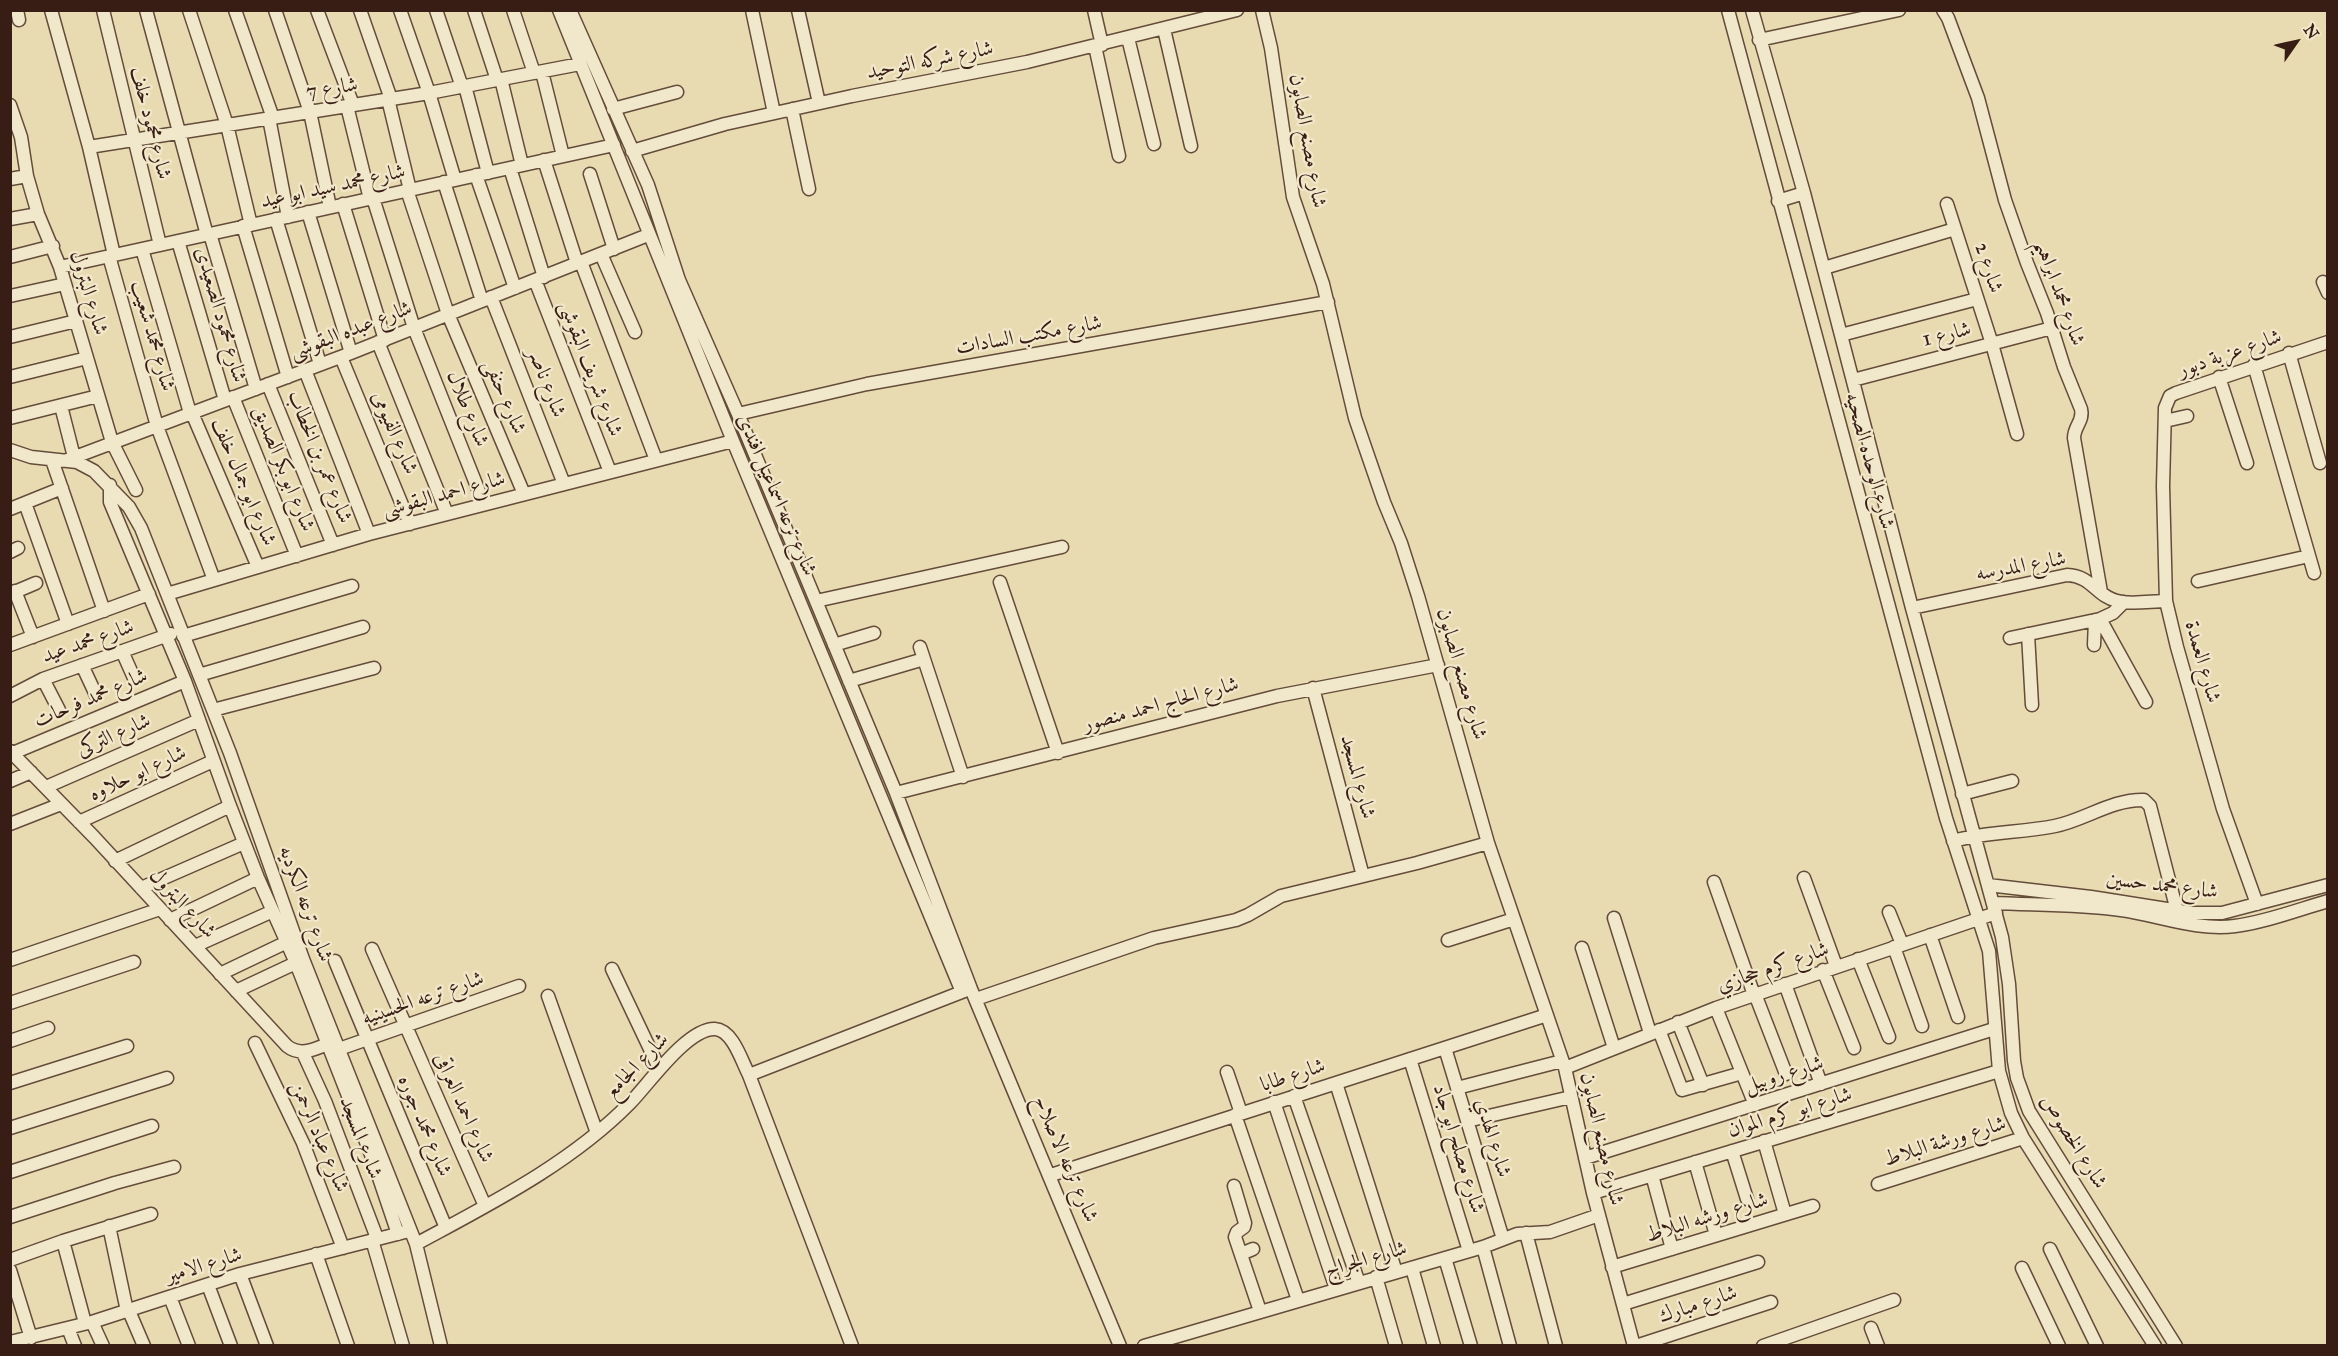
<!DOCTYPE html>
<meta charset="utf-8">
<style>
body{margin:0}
#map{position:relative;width:2338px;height:1356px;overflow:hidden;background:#e9dbb1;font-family:"IM FELL Great Primer",serif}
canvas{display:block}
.frame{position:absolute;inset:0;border:12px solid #381d14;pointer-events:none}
.north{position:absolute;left:2266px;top:12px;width:60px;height:60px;-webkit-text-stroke:4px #f1e8cc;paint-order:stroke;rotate:56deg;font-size:16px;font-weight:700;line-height:24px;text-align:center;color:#381d14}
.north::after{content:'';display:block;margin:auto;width:21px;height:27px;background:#381d14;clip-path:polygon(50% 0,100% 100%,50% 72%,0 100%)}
</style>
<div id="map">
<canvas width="2338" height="1356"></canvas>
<div class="frame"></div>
<div class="north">N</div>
</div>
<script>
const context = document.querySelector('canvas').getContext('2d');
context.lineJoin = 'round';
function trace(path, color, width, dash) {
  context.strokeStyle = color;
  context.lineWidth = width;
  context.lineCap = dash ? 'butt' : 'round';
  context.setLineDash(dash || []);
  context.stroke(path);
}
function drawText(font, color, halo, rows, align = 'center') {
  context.font = font + ' "IM FELL Great Primer",Amiri,serif';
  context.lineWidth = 4.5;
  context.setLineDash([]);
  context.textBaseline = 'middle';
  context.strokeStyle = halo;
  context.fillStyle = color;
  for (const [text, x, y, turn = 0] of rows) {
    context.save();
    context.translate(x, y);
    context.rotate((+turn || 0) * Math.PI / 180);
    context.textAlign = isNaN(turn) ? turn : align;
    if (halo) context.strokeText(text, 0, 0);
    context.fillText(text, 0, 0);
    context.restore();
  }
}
const minor = new Path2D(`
 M 17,10 L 19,20
 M 51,10 L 89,147 L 114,255
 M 103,10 L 160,245
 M 146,10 L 207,235
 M 189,10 L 227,125 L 251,225
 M 235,10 L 273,118
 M 275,10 L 310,112 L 330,207
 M 317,10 L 353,105
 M 360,10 L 391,99
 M 400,10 L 429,93 L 455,180
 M 436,10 L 462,87
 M 474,10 L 497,80
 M 513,10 L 534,73
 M 559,10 L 733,441 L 962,992
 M 570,10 L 648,185 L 679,280 L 738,414 L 896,793 L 971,989 L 1120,1346
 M 752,10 L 774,113
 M 798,10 L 819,103
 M 1094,10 L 1102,45
 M 1262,10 L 1271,48 L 1293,197 L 1323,284 L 1355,418 L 1384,502 L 1401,543 L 1418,596 L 1488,843 L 1565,1068 L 1593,1193 L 1634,1346
 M 1728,10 L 1946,818 L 1989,951 L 1999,1071 L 2011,1113 L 2023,1138 L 2155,1346
 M 1752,10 L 1804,193 L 1912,608 L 2002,937 L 2009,984 L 2014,1061 L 2017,1078 L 2029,1111 L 2176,1346
 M 1943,10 L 1948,18 L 1978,98 L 2005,200 L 2027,263 L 2047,313 L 2064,367 L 2081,409 C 2084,421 2074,426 2074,438 L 2101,592
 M 1164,29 L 1191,146
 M 1128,38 L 1154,144
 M 1759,40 L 1899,10
 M 1095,46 L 1119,156
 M 542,72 L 563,156
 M 501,79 L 522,165
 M 465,86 L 488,173
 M 388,99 L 410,190
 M 10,105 L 21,137 L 27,176 L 38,214 L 60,267 L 112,442 L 136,490
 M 347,106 L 370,199
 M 613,109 L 677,92
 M 792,109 L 809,189
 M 269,118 L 288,217
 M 89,147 L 429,93 L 580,64
 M 632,151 L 725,124 L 852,96 L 1027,62 L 1237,10
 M 544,160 L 577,263
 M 510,168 L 544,277
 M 590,174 L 614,249
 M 476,175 L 515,288
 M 10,179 L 27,176
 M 444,182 L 482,301
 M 407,190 L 448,314 L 524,494
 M 373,198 L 414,328 L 484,504
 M 1778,201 L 1804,193
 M 343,204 L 385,340
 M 1947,204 L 1992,344 L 2017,434
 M 308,212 L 351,353
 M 10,219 L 38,214
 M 276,219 L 320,364
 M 243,226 L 288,377
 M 210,234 L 256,389
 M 178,241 L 225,400
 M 142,249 L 190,413
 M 601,254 L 635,332
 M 109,256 L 157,426 L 214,580
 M 10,257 L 53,246
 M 581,262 L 656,460
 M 60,267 L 614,145
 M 1824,268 L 1955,229
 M 535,280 L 610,472
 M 2323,282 L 2328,293
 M 10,296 L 65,284
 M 491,297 L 564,484
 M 1841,335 L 1977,299
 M 10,337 L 76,321
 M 378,342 L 447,514
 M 2289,353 L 2320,463
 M 341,357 L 410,524
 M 2254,365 L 2314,573
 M 305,370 L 369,534
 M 10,377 L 87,358
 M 2219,377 L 2247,463
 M 1853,380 L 2052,328
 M 268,384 L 333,545
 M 233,397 L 297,556
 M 61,406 L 74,457
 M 192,413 L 258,567
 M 738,414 L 867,384 L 1328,302
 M 10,418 L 98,396
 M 2165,421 L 2187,416
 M 10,450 L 31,457 L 77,462 L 94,471 L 129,507 L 141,528 L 230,753 L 303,959 L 416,1244 L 441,1346
 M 52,460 L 104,611
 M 67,460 L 351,353 L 648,235
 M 110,485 L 110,502 L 185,681 L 230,806 L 258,878 L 296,963 L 372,1157 L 398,1234
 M 25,503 L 68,624
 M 10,509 L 62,488
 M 10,552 L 18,548
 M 2198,581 L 2309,556
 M 1000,582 L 1058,753
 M 15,591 L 33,637
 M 10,594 L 36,583
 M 167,594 L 369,534 L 733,441
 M 816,601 L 1062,547
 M 1912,608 L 2067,575 C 2092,576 2096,596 2117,601 C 2130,605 2152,601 2166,601
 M 2100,619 L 2146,702
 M 2028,634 L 2032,705
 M 183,636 L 352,586
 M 2010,638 L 2100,619 L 2113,613 L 2124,602
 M 10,645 L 149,594
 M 834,645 L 874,633
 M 2094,645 L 2095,620
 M 920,647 L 963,777
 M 122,651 L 134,678
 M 82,665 L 96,695
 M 199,675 L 363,627
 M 43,679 L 59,710
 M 849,681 L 924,659
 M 1313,688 L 1363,876
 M 10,696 L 43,679 L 171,634
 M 213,710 L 374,668
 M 10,751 L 94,837 L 287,1046 C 302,1058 318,1047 333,1042
 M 13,753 L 185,681
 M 10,781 L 31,772
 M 46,787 L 199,720
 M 896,793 L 1277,696 L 1438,665
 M 1962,794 L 2012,781
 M 79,822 L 213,761
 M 10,824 L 61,804
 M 1953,841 C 1987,831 2021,833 2055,826 C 2085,820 2112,799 2144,800 L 2150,806 L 2177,911
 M 115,861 L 230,806
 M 1804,878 L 1836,966
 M 1714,882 L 1754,995
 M 1988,885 L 2091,897 L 2192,913 L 2222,913 L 2328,885
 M 141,888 L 244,843
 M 1993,903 C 2036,905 2079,904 2121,910 C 2158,915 2197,931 2235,926 C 2266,922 2297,910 2328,901
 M 2257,904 L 2223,809 L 2177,647 L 2166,601 L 2163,486 L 2165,408 L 2170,396 L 2176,393 L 2328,342
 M 1889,912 L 1902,944
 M 1614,918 L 1650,1033
 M 170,920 L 258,878
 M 1930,935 L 1958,1017
 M 1448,940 L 1514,919
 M 195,946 L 273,911
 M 1894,947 L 1922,1026
 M 1582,948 L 1614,1048
 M 372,949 L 485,1206
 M 1858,959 L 1889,1037
 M 10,960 L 160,909
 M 335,961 L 446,1228
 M 612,969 L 659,1068
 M 1823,970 L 1854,1048
 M 220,974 L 287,942
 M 1785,984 L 1821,1084
 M 236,991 L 302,960
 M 1755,994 L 1786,1074
 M 548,996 L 597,1133
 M 976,999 L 1154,938 L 1236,920 L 1248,915 L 1281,896 L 1417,863 L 1488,843
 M 10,1003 L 134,962
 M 1716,1008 L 1755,1105
 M 1678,1022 L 1703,1085
 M 1659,1030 L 1682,1090 L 1742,1073
 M 10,1041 L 48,1028
 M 255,1043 L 303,1143 L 343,1248
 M 1445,1048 L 1503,1239
 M 339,1049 L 519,986
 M 303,1053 L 325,1101 L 377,1238
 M 1410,1059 L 1469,1251
 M 1565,1068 L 1716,1008 L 1996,913
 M 1227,1072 L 1241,1113
 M 749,1075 L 967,990
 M 10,1083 L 127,1046
 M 1336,1083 L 1396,1272
 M 1457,1088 L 1562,1061
 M 1294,1096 L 1359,1283
 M 1274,1102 L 1336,1289
 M 1235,1115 L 1298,1300
 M 1467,1121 L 1571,1097
 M 10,1128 L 167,1078
 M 1764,1141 L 1785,1214
 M 1732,1151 L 1747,1199
 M 1585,1158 L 1994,1029
 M 1695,1162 L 1716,1235
 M 10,1172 L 152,1126
 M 1051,1175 L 1547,1015
 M 1652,1175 L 1672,1249
 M 1878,1184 L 2023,1138
 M 1234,1186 L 1245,1223 L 1244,1227 L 1237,1232 L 1235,1237 L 1260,1311
 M 1593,1193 L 1999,1071
 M 10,1217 L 115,1183 L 174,1167
 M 109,1226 L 127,1311
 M 1526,1233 L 1556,1346
 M 372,1240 L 403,1346
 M 63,1241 L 85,1323
 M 416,1244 C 490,1204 570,1164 630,1103 C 648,1085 687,1028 715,1029 C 733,1030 742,1062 749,1075 L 852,1346
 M 1483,1247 L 1510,1346
 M 2050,1249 L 2097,1346
 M 316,1254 L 348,1346
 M 1241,1254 L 1253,1249
 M 1445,1258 L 1471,1346
 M 10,1260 L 63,1241 L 151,1214
 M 1612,1267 L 1813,1206
 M 1412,1268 L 1434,1346
 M 2022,1268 L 2059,1346
 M 10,1270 L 31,1338
 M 240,1274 L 267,1346
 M 1376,1277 L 1396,1346
 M 208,1285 L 231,1346
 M 170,1297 L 189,1346
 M 1623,1304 L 1758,1262
 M 129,1311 L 144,1346
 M 92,1322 L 103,1346
 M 68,1328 L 75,1346
 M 1871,1328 L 1878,1346
 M 10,1342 L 92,1322 L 240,1274 L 405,1232
 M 1144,1346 L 1483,1247 L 1517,1234 L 1550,1232 L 1599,1215
 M 1636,1346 L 1771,1302
 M 1763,1346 L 1894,1300`);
const streetNames = [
 ["شارع شركه التوحيد",930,61,-11],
 ["شارع 7",332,89,-9],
 ["شارع محمود خلف",150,123,76],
 ["شارع مصنع الصابون",1307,141,80],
 ["شارع محمد سيد ابو عيد",333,187,-12],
 ["شارع 2",1988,268,72],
 ["شارع البترول",88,293,73],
 ["شارع محمد ابراهيم",2059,293,70],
 ["شارع محمود الصعيدى",220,315,74],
 ["شارع عبده البقوشى",351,331,-21],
 ["شارع 1",1947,335,-14],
 ["شارع محمد شعيب",152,336,74],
 ["شارع مكتب السادات",1029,336,-10],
 ["شارع عزبة دبور",2230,354,-19],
 ["شارع شريف البقوشى",590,369,69],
 ["شارع ناصر",546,383,69],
 ["شارع حنفى",504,397,67],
 ["شارع طلال",467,409,68],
 ["شارع الفيومى",394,433,67],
 ["شارع عمر بن الخطاب",319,457,68],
 ["شارع الوحده الصحيه",1869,461,75],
 ["شارع ابو بكر الصديق",283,469,68],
 ["شارع ابو جمال خلف",243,482,67],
 ["شارع احمد البقوشى",444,495,-15],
 ["شارع ترعه اسماعيل افندى",776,495,67],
 ["شارع المدرسه",2021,567,-10],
 ["شارع محمد عيد",88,642,-19],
 ["شارع العمدة",2202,662,74],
 ["شارع مصنع الصابون",1461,674,74],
 ["شارع محمد فرحات",91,699,-23],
 ["شارع الحاج احمد منصور",1161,705,-15],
 ["شارع التركى",114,736,-24],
 ["شارع ابو حلاوه",138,774,-25],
 ["شارع المسجد",1357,777,75],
 ["شارع محمد حسين",2162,886,7],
 ["شارع البترول",182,904,47],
 ["شارع ترعه الكرديه",305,904,70],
 ["شارع كرم حجازي",1773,968,-19],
 ["شارع ترعه الحسينيه",423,999,-19],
 ["شارع الجامع",637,1066,-46],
 ["شارع روبيل",1784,1075,-17],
 ["شارع طابا",1293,1076,-18],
 ["شارع احمد العراقى",463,1108,66],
 ["شارع ابو كرم الموان",1790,1113,-17],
 ["شارع محمد جوره",424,1126,67],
 ["شارع عباد الرحمن",319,1137,67],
 ["شارع المسجد",360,1138,69],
 ["شارع الهدي",1492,1138,73],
 ["شارع مصنع الصابون",1601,1139,77],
 ["شارع ورشة البلاط",1945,1142,-17],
 ["شارع الخصوص",2073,1142,58],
 ["شارع مصلح ابو جاد",1458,1149,73],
 ["شارع ترعه الاصلاح",1065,1159,67],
 ["شارع ورشه البلاط",1707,1218,-17],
 ["شارع الجراج",1366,1260,-16],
 ["شارع الامير",204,1266,-17],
 ["شارع مبارك",1698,1305,-18]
];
trace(minor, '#644c3b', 15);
trace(minor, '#f1e8cc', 12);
drawText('21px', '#381d14', '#f1e8cc', streetNames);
</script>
